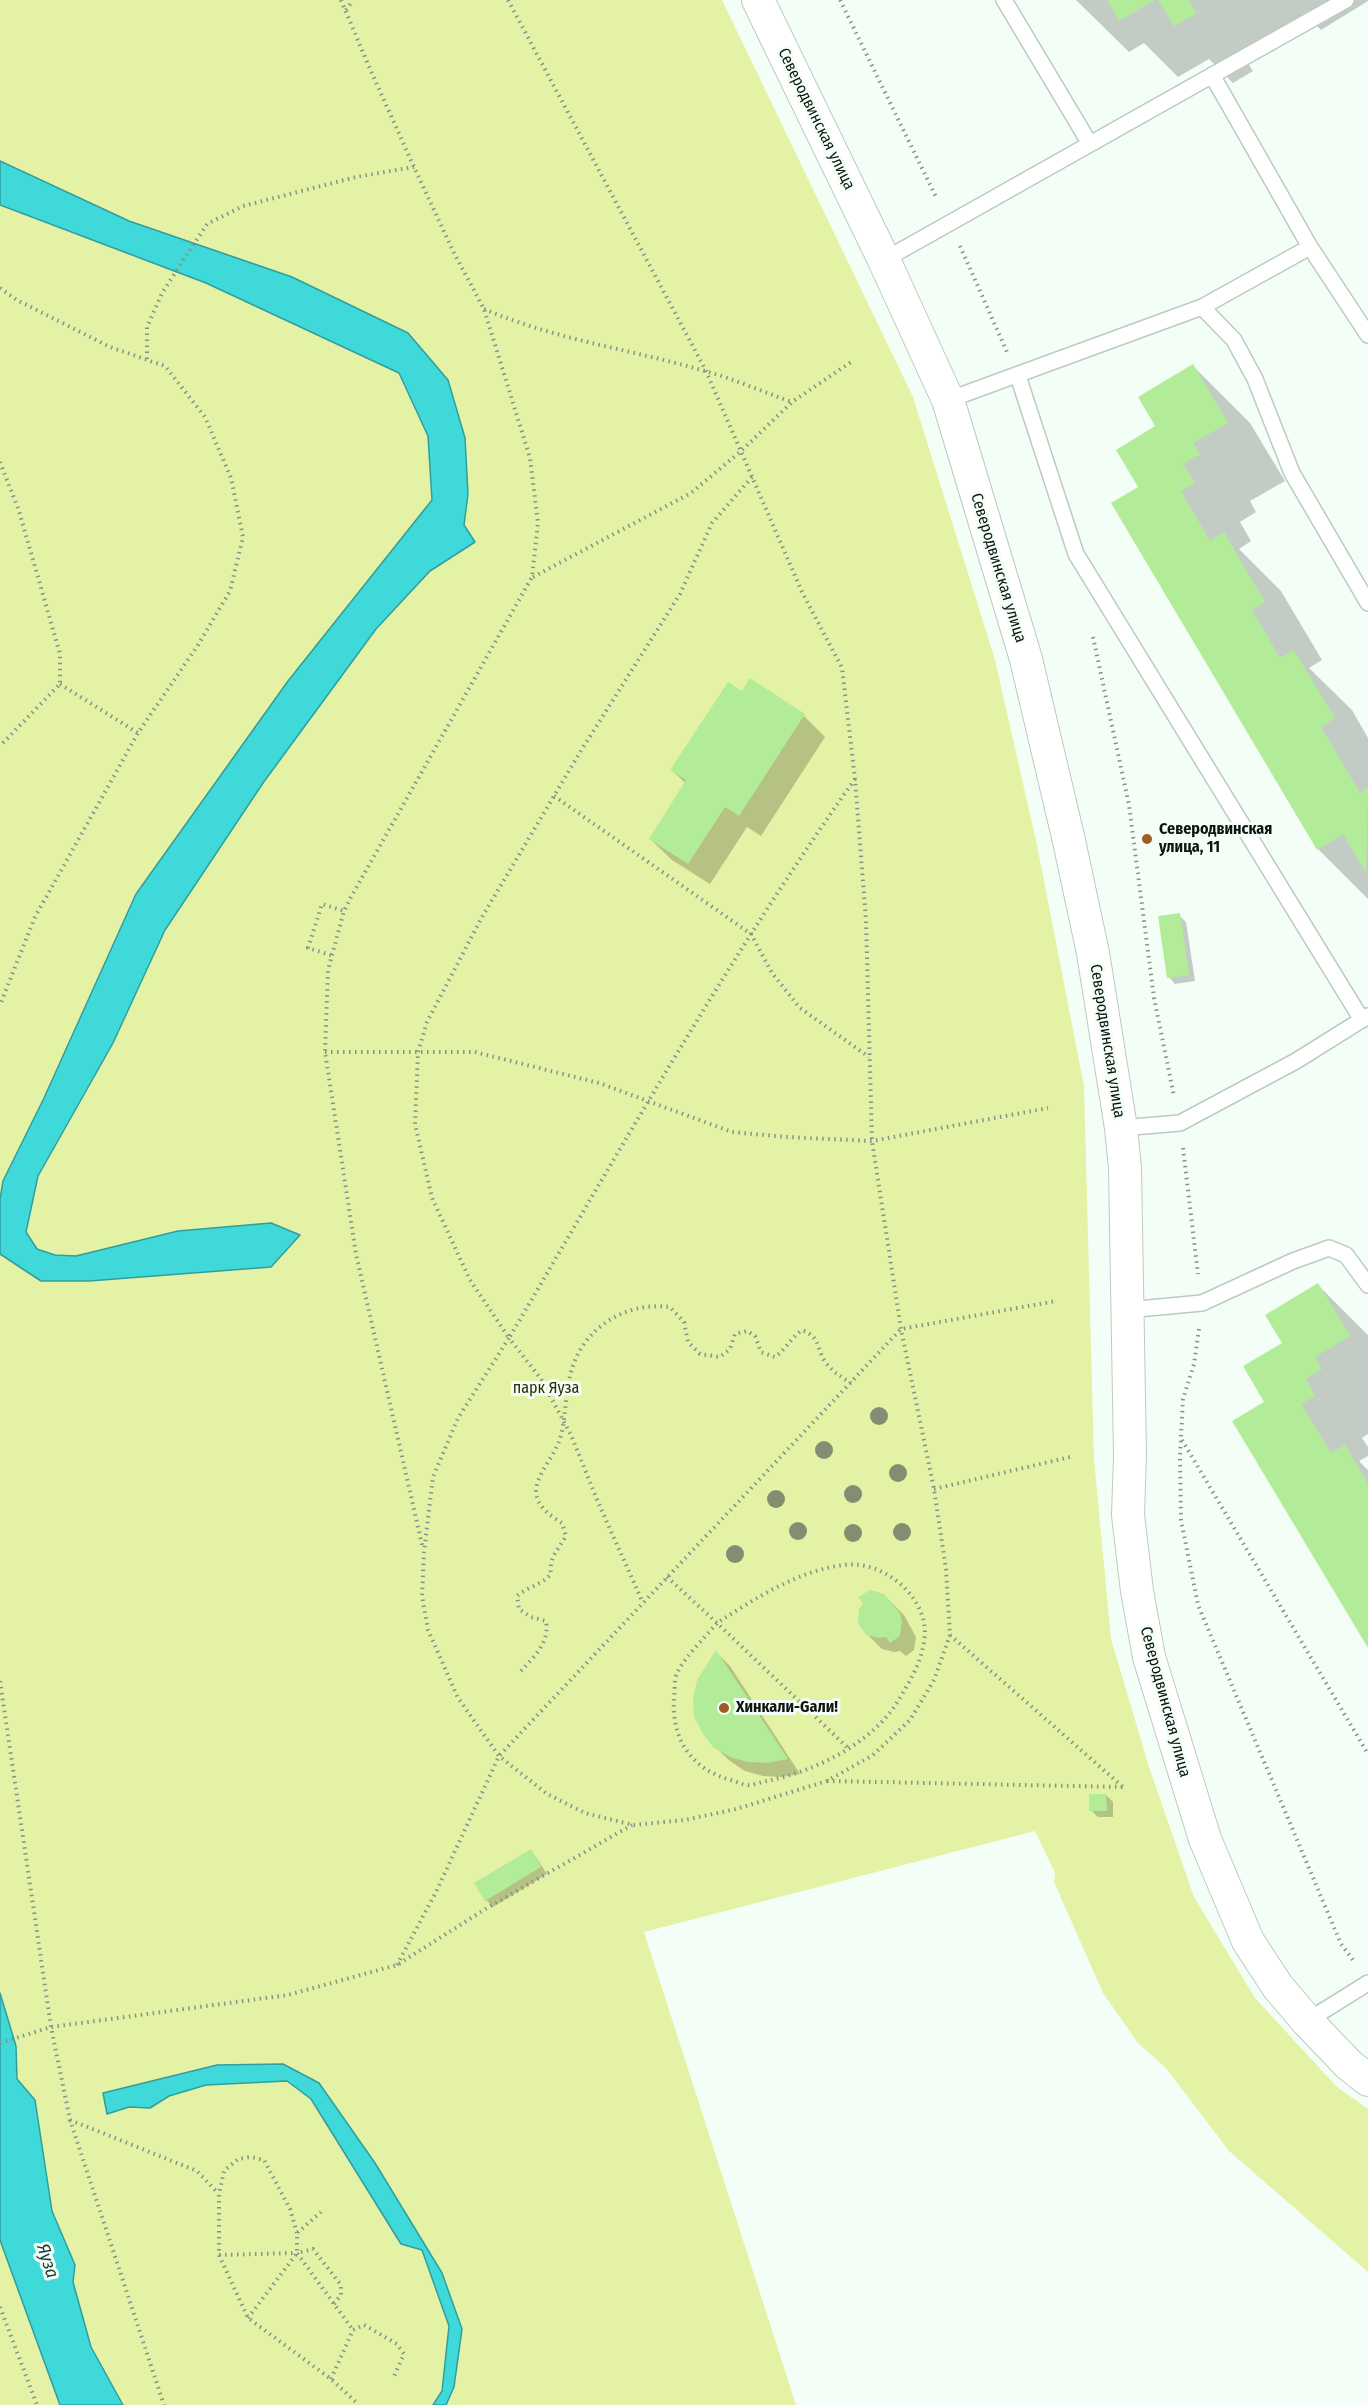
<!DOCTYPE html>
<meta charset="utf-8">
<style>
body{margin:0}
canvas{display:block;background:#f3fff6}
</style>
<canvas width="1368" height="2405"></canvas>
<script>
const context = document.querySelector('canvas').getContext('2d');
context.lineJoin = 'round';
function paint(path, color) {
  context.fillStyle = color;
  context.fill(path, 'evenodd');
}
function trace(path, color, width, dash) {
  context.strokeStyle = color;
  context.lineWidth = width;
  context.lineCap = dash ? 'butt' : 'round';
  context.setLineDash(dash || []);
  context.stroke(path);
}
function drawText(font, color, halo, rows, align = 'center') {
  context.font = font + ' "Fira Sans Condensed",sans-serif';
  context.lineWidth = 6;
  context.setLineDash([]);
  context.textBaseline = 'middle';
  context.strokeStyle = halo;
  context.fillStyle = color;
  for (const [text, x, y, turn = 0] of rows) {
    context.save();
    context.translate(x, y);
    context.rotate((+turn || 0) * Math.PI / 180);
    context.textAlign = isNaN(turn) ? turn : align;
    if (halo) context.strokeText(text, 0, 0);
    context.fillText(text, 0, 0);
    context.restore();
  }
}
const green = new Path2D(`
 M 0,0 L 722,0 L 913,397 L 995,660 L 1037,845 L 1084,1086 L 1094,1459 L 1111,1639 L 1149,1767 L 1194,1897 L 1255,1998 L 1337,2087 L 1368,2109 L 1368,2272 L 1229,2151 L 1166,2068 L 1138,2043 L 1103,1993 L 1054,1882 L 1055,1873 L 1035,1831 L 644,1932 L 796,2405 L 0,2405 Z`);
const water = new Path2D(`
 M 0,161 L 129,221 L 292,277 L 408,333 L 448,380 L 465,438 L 468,494 L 464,525 L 475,542 L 430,571 L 376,629 L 263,783 L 165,930 L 113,1043 L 38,1176 L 26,1232 L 37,1249 L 55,1255 L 76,1256 L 178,1231 L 271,1223 L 300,1235 L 271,1267 L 89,1281 L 41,1281 L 0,1254 L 0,1199 L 3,1181 L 44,1098 L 136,894 L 288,681 L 432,500 L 428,436 L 399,373 L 206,283 L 0,205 Z
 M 0,1993 L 16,2046 L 17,2079 L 35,2100 L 52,2211 L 75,2265 L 73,2282 L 91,2347 L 123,2405 L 60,2405 L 0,2240 Z
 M 283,2064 L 319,2083 L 375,2163 L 442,2273 L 462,2329 L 454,2387 L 446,2405 L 433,2405 L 442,2391 L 449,2326 L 422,2250 L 401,2244 L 311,2099 L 287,2081 L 206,2085 L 169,2096 L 150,2108 L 129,2107 L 107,2114 L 103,2093 L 217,2065 Z`);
const shadow = new Path2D(`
 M 1076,0 L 1368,0 L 1368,1 L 1321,30 L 1309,18 L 1244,57 L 1253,71 L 1233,83 L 1209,59 L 1178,77 L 1144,43 L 1129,52 Z
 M 1193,366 L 1250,423 L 1285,481 L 1250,501 L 1256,512 L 1240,522 L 1251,541 L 1239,549 L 1281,591 L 1322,660 L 1309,668 L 1352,710 L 1368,738 L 1368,899 L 1318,849 L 1140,488 L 1157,427 Z
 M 742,693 L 804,716 L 825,737 L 761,836 L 747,827 L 710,884 L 672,860 L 650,839 L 686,784 L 672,770 Z
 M 1179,915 L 1186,922 L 1195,981 L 1175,984 L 1169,977 Z
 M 1318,1285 L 1368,1335 L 1368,1434 L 1362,1438 L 1368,1447 L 1368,1456 L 1359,1461 L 1368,1470 L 1368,1645 L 1266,1402 L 1284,1344 Z
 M 871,1591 L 877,1592 L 889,1600 L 904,1615 L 916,1637 L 914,1650 L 906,1656 L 900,1651 L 894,1652 L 882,1649 L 867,1634 Z
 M 716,1652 L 730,1666 L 800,1774 L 782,1777 L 763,1776 L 745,1771 L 730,1761 L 714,1746 Z
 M 1106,1795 L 1113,1802 L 1113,1817 L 1098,1817 L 1091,1810 Z
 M 531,1850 L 547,1874 L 493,1907 L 486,1900 Z`);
const building = new Path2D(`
 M 1107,0 L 1154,0 L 1119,21 Z
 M 1158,0 L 1188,0 L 1197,13 L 1174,26 Z
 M 1193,364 L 1228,423 L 1193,443 L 1200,454 L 1183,464 L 1195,483 L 1181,491 L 1210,541 L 1224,532 L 1265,602 L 1252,610 L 1280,658 L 1294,650 L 1335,718 L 1321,727 L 1360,793 L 1368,787 L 1366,873 L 1343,834 L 1317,850 L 1111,503 L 1138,487 L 1116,450 L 1155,426 L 1138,397 Z
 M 750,678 L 805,714 L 739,816 L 725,807 L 688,864 L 649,839 L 686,780 L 670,770 L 728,682 L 742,691 Z
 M 1180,913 L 1189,975 L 1167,978 L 1158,916 Z
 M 1318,1283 L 1350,1336 L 1315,1357 L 1322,1369 L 1306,1379 L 1315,1396 L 1301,1404 L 1331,1453 L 1345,1445 L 1368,1484 L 1368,1648 L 1232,1421 L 1264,1402 L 1243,1366 L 1282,1343 L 1265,1315 Z
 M 870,1590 L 884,1594 L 900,1613 L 902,1621 L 900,1636 L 890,1643 L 886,1637 L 879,1638 L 866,1635 L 858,1623 L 859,1609 L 863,1603 L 858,1597 Z
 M 716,1650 L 788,1759 L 767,1763 L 747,1762 L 730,1757 L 713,1747 L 703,1734 L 694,1717 L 693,1699 L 697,1680 Z
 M 1089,1794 L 1106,1794 L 1107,1811 L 1089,1811 Z
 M 531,1849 L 541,1867 L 485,1901 L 474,1883 Z`);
const path = new Path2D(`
 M 341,0 L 370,69 L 414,167 L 454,253 L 484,309 L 530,458 L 538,523 L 532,577 L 351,897 L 344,911 L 328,970 L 325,1052 L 356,1254 L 423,1549
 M 508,0 L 706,371 L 802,592 L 842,668 L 855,779 L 866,920 L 872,1141 L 901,1329 L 934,1489 L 946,1569 L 950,1635 L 934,1680 L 910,1720 L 873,1755 L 827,1781 L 736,1809 L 685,1820 L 633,1825 L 585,1813 L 547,1794 L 499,1756 L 458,1698 L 428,1630 L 422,1596 L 424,1552 L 433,1477 L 458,1418 L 509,1338 L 541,1379 L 571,1435 L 598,1502 L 643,1603
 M 840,0 L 937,199
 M 346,10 L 353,0
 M 960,246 L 1007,352
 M 0,288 L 17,300 L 110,347 L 165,366 L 205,417 L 231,478 L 243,537 L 230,591 L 198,645 L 138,733 L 35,917 L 0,1005
 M 484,309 C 556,340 630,349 705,371 C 734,379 763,392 792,402
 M 147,359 L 147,327 L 162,293 L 207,224 L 243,206 L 356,177 L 414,167
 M 0,462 L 19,511 L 60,654 L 60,684 L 0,746
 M 752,477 L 712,523 L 680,594 L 582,749 L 482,917 L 427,1022 L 418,1052 L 415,1124 L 432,1198 L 470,1280 L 509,1338 C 620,1150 728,958 855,779
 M 533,577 L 691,493 L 740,452 L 792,402 L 854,360
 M 1093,637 L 1129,805 L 1154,998 L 1174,1096
 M 60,684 L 138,733
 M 554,796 L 751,934 L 772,973 L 800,1008 L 869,1057
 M 331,955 L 308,948 L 322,904 L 344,911
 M 325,1052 L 475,1052 L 599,1083 L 732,1132 L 786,1137 L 872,1141 L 1048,1108
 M 1183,1148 L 1198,1274
 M 1199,1329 L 1194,1364 L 1183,1399 L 1180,1455 L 1181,1520 L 1198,1605 L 1341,1944 L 1353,1960
 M 1182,1440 L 1368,1754
 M 934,1489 L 1070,1457
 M 667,1577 L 717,1623 C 754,1599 799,1570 844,1565 C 884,1559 932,1600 924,1642 C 921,1662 911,1679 901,1696 C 876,1742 816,1771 767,1781 C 761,1782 754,1785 749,1785 C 743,1785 737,1782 731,1780 C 690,1769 671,1738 674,1696 C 675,1689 674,1679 677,1673 C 686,1655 704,1639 717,1623 L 848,1748
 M 950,1635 L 1123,1787
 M 521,1671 C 534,1657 550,1642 546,1621 L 531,1617 L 519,1609 L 517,1596 C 527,1587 542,1585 551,1574 C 549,1557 558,1550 566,1536 L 562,1523 C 551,1516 538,1508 536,1493 C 535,1476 554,1457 560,1439 C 566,1418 565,1397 570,1376 C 580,1330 624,1301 670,1307 L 684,1322 L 688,1342 L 700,1354 L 720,1357 L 730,1349 L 735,1334 L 747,1331 L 755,1336 L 761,1352 L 775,1357 C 786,1349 791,1338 802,1330 C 820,1337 816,1346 824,1360 C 831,1371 840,1376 851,1383
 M 0,1681 L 51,2027 L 70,2120 L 164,2405
 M 827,1781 L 1123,1787
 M 397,1965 L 436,1892 L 499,1756 L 901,1329 L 1056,1301
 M 0,2043 L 51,2027 L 288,1995 L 397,1965 L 487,1908 L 632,1825
 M 70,2120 L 197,2171 L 218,2193
 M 297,2233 L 290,2209 L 264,2160 L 251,2157 L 238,2159 L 224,2171 L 219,2194 L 219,2255 L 248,2318 L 331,2379 L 356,2402 L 355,2405
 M 219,2255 L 296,2253
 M 334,2304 L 341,2295 L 341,2285 L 313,2249 L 297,2253 L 353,2330
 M 0,2307 L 37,2405
 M 248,2318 L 297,2253 L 297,2233 L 321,2212
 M 331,2379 L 353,2330 L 364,2325 L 397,2344 L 404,2354 L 394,2376`);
const lane = new Path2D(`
 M 1004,0 L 1090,144
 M 1212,75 L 1310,247 L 1368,335
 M 884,260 L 1346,0
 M 1202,307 L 1310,247
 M 1018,376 L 1076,554 L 1362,1020
 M 948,400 L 1202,307 L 1234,340 L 1255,379 L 1292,473 L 1368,603
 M 1121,1128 L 1180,1123 L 1296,1061 L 1368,1016
 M 1127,1310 L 1202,1303 L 1293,1261 L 1329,1248 L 1346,1255 L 1368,1285
 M 1307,2021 L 1368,1983`);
const street = new Path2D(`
 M 758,0 L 884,260 L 948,400 L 1026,659 L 1069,841 L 1093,953 L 1121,1128 L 1125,1168 L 1130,1456 L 1128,1515 L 1137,1591 L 1149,1657 L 1205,1839 L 1248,1941 L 1278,1987 L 1307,2021 L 1349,2065 L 1368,2080`);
const trees = [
 [879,1416],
 [824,1450],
 [898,1473],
 [853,1494],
 [776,1499],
 [798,1531],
 [902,1532],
 [853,1533],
 [735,1554]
];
const markers = [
 [1147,839,6,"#9e5d28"],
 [724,1708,6,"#9e5d28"]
];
const streetNames = [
 ["Северодвинская улица",816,119,64],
 ["Северодвинская улица",998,568,73],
 ["Северодвинская улица",1107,1041,81],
 ["Северодвинская улица",1165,1702,75]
];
const poiNames = [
 ["Северодвинская",1159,830],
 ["улица, 11",1159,848],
 ["Хинкали-Gали!",736,1708]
];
const parkNames = [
 ["парк Яуза",546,1389]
];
const waterNames = [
 ["Яуза",47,2261,72]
];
paint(green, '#e4f2a5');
paint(water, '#3fd9da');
trace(water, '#309e9d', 1.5);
paint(shadow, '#0003');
paint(building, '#b3ec99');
trace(lane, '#bccbc1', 18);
trace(street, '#bccbc1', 34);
trace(path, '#89918b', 4, [1.5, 4.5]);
trace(lane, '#fff', 15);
trace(street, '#fff', 32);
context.fillStyle = '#848d71';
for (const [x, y] of trees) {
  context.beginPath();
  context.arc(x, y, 9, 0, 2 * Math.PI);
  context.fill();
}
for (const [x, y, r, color] of markers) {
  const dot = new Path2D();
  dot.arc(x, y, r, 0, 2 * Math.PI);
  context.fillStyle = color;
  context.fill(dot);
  trace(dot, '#f3fff6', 2);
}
drawText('16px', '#0e1310', '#f3fff6', streetNames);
drawText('bold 16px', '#0e1310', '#f3fff6', poiNames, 'left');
drawText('16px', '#2a2f05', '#f3fff6', parkNames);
drawText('italic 18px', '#203939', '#f3fff6', waterNames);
</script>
